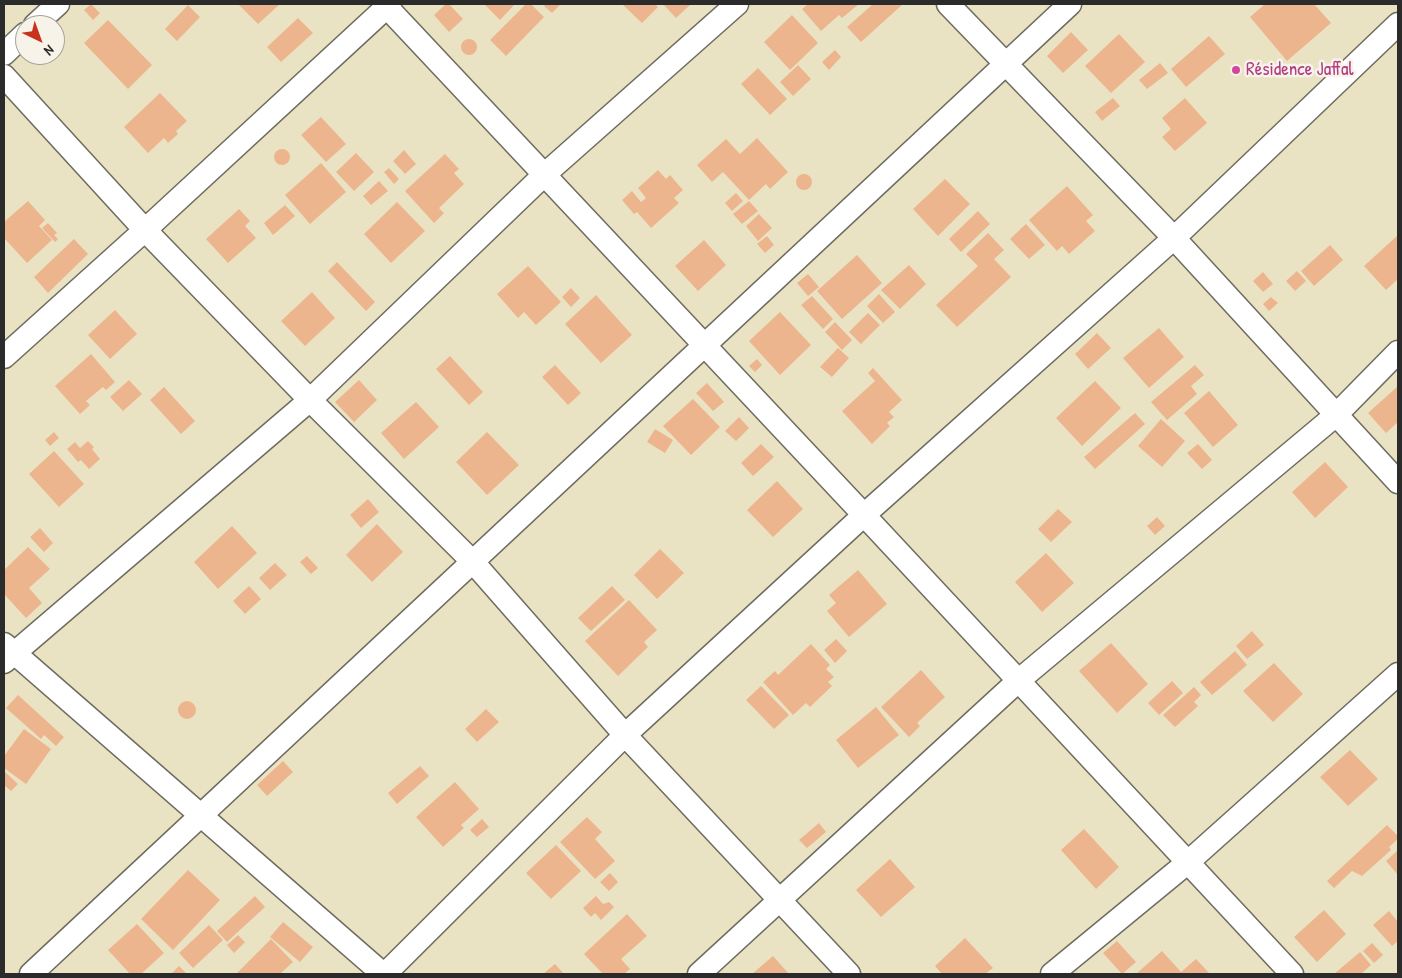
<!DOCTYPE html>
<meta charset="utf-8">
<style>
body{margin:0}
#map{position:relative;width:1402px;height:978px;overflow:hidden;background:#eae3c3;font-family:"Patrick Hand",sans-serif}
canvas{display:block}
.frame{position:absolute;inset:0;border:5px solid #2b2b2b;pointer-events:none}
.north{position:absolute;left:15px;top:15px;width:50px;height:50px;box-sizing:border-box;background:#f7f3e8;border:1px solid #a5a39c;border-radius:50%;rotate:138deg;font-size:14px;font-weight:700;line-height:20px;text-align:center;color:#2b2b2b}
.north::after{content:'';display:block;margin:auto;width:18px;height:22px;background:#c8321e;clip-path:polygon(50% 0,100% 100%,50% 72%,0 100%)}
</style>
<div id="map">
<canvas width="1402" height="978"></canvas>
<div class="frame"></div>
<div class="north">N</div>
</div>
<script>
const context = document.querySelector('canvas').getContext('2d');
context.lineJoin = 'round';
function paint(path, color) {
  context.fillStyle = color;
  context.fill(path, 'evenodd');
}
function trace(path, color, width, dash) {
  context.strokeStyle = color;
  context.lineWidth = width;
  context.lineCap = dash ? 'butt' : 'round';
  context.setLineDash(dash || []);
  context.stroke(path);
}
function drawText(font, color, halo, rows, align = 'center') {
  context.font = font + ' "Patrick Hand",sans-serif';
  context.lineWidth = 5;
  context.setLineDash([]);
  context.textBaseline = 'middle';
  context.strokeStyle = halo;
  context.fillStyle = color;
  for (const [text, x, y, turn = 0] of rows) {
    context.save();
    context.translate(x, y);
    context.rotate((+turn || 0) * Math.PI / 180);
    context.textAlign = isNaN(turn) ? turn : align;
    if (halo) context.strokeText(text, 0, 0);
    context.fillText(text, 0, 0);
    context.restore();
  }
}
const building = new Path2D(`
 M 91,4 L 100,13 L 93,20 L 84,10 Z
 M 238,4 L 280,4 L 258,24 Z
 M 446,4 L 449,4 L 463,19 L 449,32 L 434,15 Z
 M 484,4 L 515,4 L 500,20 Z
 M 526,4 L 531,4 L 544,17 L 506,56 L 490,40 Z
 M 546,4 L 559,4 L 560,5 L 552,13 L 544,6 Z
 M 622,4 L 655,4 L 658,7 L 642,23 Z
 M 663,4 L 689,4 L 690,5 L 676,18 Z
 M 808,4 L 859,4 L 842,18 L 839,15 L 821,31 L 802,9 Z
 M 873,4 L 903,4 L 861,42 L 847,27 Z
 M 1265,4 L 1314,4 L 1331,23 L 1287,61 L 1250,17 Z
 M 188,5 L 200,17 L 177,41 L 165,29 Z
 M 792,15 L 818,43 L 790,70 L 764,42 Z
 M 298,18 L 313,33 L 281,62 L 267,47 Z
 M 108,20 L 152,65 L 128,89 L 84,43 Z
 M 1071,32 L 1088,50 L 1063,73 L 1047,56 Z
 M 1119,34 L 1145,62 L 1111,93 L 1085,66 Z
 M 1209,36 L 1225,54 L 1186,87 L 1171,69 Z
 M461 47a8 8 0 1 1 16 0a8 8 0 1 1-16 0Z
 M 835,50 L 841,57 L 829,70 L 822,62 Z
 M 1160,63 L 1168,73 L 1147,89 L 1139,80 Z
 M 798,65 L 811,79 L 793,96 L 780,82 Z
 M 758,68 L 787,99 L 770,115 L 741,84 Z
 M 160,93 L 187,121 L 176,131 L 178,134 L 168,143 L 164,138 L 148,153 L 124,127 Z
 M 1113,98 L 1120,106 L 1102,121 L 1095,112 Z
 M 1185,98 L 1207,123 L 1175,151 L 1162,137 L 1171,129 L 1162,118 Z
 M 321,117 L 346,144 L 326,162 L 301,135 Z
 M 757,138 L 788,172 L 770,189 L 766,184 L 749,200 L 723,172 L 712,182 L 697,165 L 726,139 L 740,154 Z
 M274 157a8 8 0 1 1 16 0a8 8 0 1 1-16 0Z
 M 404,150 L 416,164 L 405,174 L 393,161 Z
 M 356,153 L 374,172 L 354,191 L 336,172 Z
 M 445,154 L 459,169 L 454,173 L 464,184 L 439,208 L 444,213 L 434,223 L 405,191 Z
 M 321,163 L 346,192 L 310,224 L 285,195 Z
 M 389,168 L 399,179 L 394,184 L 384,172 Z
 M 658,170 L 666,179 L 670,175 L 683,190 L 674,198 L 679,203 L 651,228 L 637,212 L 634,214 L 622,200 L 632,191 L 641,202 L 646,198 L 638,188 Z
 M796 182a8 8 0 1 1 16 0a8 8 0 1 1-16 0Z
 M 945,179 L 970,204 L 938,236 L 913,209 Z
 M 379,181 L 388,191 L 371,205 L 363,196 Z
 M 1067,186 L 1093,215 L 1086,221 L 1095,231 L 1069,254 L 1062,246 L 1057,251 L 1029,220 Z
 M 736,193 L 743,201 L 732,211 L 725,203 Z
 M 28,201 L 45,220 L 39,226 L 52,240 L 27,263 L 4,238 L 4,222 Z
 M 749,201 L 758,211 L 742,224 L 733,214 Z
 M 397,202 L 425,231 L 391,263 L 364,234 Z
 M 285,205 L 295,216 L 273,235 L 264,223 Z
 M 239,209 L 250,221 L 245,226 L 256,238 L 228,263 L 206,239 Z
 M 978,211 L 990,224 L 961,252 L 949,239 Z
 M 759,214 L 772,228 L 758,241 L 746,226 Z
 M 48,223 L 57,233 L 54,235 L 58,239 L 55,242 L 42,228 Z
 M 1026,224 L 1045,245 L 1029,259 L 1010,239 Z
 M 988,233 L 1004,250 L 994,259 L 1011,277 L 957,327 L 936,305 L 978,266 L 966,254 Z
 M 1398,235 L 1398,279 L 1386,290 L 1364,266 Z
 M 767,236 L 774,245 L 765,253 L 757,244 Z
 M 74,239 L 88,254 L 48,293 L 34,277 Z
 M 704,240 L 726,265 L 698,291 L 675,266 Z
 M 1330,245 L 1343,260 L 1314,286 L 1301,271 Z
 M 857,255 L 882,283 L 842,319 L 817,291 Z
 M 337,262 L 375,302 L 366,311 L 328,271 Z
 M 909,265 L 926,284 L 900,309 L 881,290 Z
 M 528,266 L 561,302 L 536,325 L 524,312 L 518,318 L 497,294 Z
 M 1297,271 L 1306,281 L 1295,291 L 1286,281 Z
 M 1263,272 L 1273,284 L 1263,292 L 1253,281 Z
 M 808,274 L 819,287 L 808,296 L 797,283 Z
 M 571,288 L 580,298 L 571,307 L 562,297 Z
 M 312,292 L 335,318 L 305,346 L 281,321 Z
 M 879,294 L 895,312 L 883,323 L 867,306 Z
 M 596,295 L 632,335 L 601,363 L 565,324 Z
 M 812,296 L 833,319 L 823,329 L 801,305 Z
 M 1271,297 L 1278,303 L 1269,311 L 1263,304 Z
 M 115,310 L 137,334 L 110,359 L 88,335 Z
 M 780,312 L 811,345 L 780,375 L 749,341 Z
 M 868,313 L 880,325 L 861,344 L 849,332 Z
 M 835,322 L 852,340 L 842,350 L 825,332 Z
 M 1159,328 L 1184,357 L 1149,388 L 1123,358 Z
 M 1097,333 L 1111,348 L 1088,369 L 1075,354 Z
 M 838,348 L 849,358 L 832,377 L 820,367 Z
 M 91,354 L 115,382 L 106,390 L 103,387 L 86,401 L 90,405 L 80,414 L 55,386 Z
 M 450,356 L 483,392 L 469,405 L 436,369 Z
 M 757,359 L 762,365 L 755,372 L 749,366 Z
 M 555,365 L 581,393 L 568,405 L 542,377 Z
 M 1195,365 L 1204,375 L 1191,386 L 1197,394 L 1167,420 L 1151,402 Z
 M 873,368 L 902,400 L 889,412 L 894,417 L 887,423 L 890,426 L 872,444 L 842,411 L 875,381 L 868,373 Z
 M 129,380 L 142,394 L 123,411 L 110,397 Z
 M 359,380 L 377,400 L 354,422 L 335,402 Z
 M 1095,381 L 1121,408 L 1082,446 L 1056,418 Z
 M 707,383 L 724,402 L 713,411 L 696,393 Z
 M 1398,386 L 1398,422 L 1386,433 L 1368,413 Z
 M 164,387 L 195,421 L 181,434 L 150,400 Z
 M 1209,391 L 1238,425 L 1213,447 L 1184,413 Z
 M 693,399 L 720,427 L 691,455 L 663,426 Z
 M 416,402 L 439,427 L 404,459 L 381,433 Z
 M 1135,413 L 1145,424 L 1095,469 L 1084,457 Z
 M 739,417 L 749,428 L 736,441 L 725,431 Z
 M 1161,419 L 1185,441 L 1162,467 L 1138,446 Z
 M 655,429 L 673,440 L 665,453 L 647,442 Z
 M 54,432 L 59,438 L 50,446 L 45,440 Z
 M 487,432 L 519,465 L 487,495 L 456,462 Z
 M 88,441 L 94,447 L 92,449 L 100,459 L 89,469 L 81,460 L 78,462 L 67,449 L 75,442 L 80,448 Z
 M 761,444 L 774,457 L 753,476 L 741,463 Z
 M 1198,444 L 1212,460 L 1202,469 L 1187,453 Z
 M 54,451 L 84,484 L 59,507 L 29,474 Z
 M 1325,462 L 1348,487 L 1315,518 L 1292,492 Z
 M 777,481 L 803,509 L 773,537 L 747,510 Z
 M 368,499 L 379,512 L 361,528 L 350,515 Z
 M 1058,509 L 1072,522 L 1051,542 L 1038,529 Z
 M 1157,517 L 1165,526 L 1155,535 L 1147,526 Z
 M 377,524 L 403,552 L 372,582 L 346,555 Z
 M 232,526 L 257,553 L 218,589 L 194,562 Z
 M 40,528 L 53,543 L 44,552 L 30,537 Z
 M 28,547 L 50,569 L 29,588 L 42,603 L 26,618 L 4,594 L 4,570 Z
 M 660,549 L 684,573 L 657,599 L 634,575 Z
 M 1046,553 L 1074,583 L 1042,612 L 1015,582 Z
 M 307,556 L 318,568 L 311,574 L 300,562 Z
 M 275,563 L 287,575 L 270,590 L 259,578 Z
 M 858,570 L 887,604 L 849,637 L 827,611 L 836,603 L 829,595 Z
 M 249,586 L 261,599 L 245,614 L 233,601 Z
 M 612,586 L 625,600 L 591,631 L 578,618 Z
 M 629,600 L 657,630 L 644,642 L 648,647 L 618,676 L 585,641 Z
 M 1252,631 L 1264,645 L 1247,659 L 1236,646 Z
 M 836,639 L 847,651 L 835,663 L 824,650 Z
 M 1111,643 L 1148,684 L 1117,713 L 1079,671 Z
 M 811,644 L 830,665 L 826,669 L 834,677 L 828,682 L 832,686 L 810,707 L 806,703 L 793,715 L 763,682 L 775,671 L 778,675 Z
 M 1235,651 L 1247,665 L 1212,695 L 1200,682 Z
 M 1274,663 L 1303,694 L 1273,722 L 1243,691 Z
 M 921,670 L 945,697 L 917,723 L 920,726 L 909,737 L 881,707 Z
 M 1172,681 L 1183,693 L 1159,715 L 1148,703 Z
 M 761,686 L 789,715 L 774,729 L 746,700 Z
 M 1194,687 L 1201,695 L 1194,702 L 1198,706 L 1175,727 L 1163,715 Z
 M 18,695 L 64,737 L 56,746 L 44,735 L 41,739 L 6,708 Z
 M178 710a9 9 0 1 1 18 0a9 9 0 1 1-18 0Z
 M 876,707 L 899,735 L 858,768 L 836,740 Z
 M 486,709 L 499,722 L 477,742 L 465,729 Z
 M 24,729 L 51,749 L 26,784 L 4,768 L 4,756 Z
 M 1350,750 L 1378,779 L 1348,806 L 1320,777 Z
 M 283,761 L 293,772 L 267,796 L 257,785 Z
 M 420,766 L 429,776 L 397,804 L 388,793 Z
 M 4,771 L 18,784 L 11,791 L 4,785 Z
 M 455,782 L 479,809 L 461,825 L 464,828 L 443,847 L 416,817 Z
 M 587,817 L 602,832 L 595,839 L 615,861 L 595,879 L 560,842 Z
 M 482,819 L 489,827 L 477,837 L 470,830 Z
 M 819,823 L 826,832 L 807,848 L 799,840 Z
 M 1387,825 L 1398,836 L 1398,839 L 1389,847 L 1391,850 L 1362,876 L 1352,871 L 1334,888 L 1327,881 Z
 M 1084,829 L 1119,867 L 1096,889 L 1061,850 Z
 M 556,845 L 581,871 L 551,899 L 526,873 Z
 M 1398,850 L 1398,875 L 1386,861 Z
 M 890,859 L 915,887 L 881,917 L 856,890 Z
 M 188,870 L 220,900 L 173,950 L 141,919 Z
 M 610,873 L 618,882 L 609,891 L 600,882 Z
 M 255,896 L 265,907 L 227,942 L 217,931 Z
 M 596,896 L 603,904 L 609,902 L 614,907 L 601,920 L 595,913 L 591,917 L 583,908 Z
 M 1324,910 L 1346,934 L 1317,962 L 1294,937 Z
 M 1389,911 L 1398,922 L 1398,941 L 1392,946 L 1373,925 Z
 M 627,914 L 647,936 L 621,959 L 630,969 L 624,974 L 603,974 L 584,954 Z
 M 283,922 L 313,947 L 300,962 L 270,937 Z
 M 137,924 L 164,953 L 141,974 L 130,974 L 108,950 Z
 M 209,925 L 223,940 L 193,968 L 179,953 Z
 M 238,935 L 245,942 L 234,953 L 227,945 Z
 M 965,938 L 993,968 L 985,974 L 942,974 L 935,966 Z
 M 271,939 L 293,962 L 280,974 L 236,974 Z
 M 1117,941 L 1136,962 L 1122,974 L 1103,953 Z
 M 1372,943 L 1383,955 L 1374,963 L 1363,951 Z
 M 1162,951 L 1181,972 L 1196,959 L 1210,974 L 1136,974 Z
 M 1360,952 L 1371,965 L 1361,974 L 1334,974 Z
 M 773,956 L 789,974 L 752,974 Z
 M 555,964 L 564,974 L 543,974 Z
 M 179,966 L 187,974 L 171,974 Z`);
const minor = new Path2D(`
 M 384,4 L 864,515 L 1292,974
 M 948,4 L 1174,238 L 1398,482
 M 35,25 L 58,4
 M 4,54 L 25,34
 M 4,76 L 145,230 L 310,400 L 473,562 L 625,735 L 849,974
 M 4,357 L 145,230 L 390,4
 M 4,644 L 383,974
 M 4,662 L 310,400 L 544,175 L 737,4
 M 31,974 L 1070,4
 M 385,974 L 625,735 L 864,515 L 1174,238 L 1398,24
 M 699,974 L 1018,681 L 1336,415 L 1398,352
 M 1052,974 L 1187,863 L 1398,674`);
const markers = [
 [1236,70,5,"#d1479c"]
];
const hotelNames = [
 ["Résidence Jaffal",1246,70]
];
paint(building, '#edb58d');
trace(minor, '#6e6b60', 25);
trace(minor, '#fff', 22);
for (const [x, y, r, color] of markers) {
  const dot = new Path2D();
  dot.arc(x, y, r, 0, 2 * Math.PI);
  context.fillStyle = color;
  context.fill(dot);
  trace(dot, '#f7f3e8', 2);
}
drawText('19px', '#b23c85', '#f7f3e8', hotelNames, 'left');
</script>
